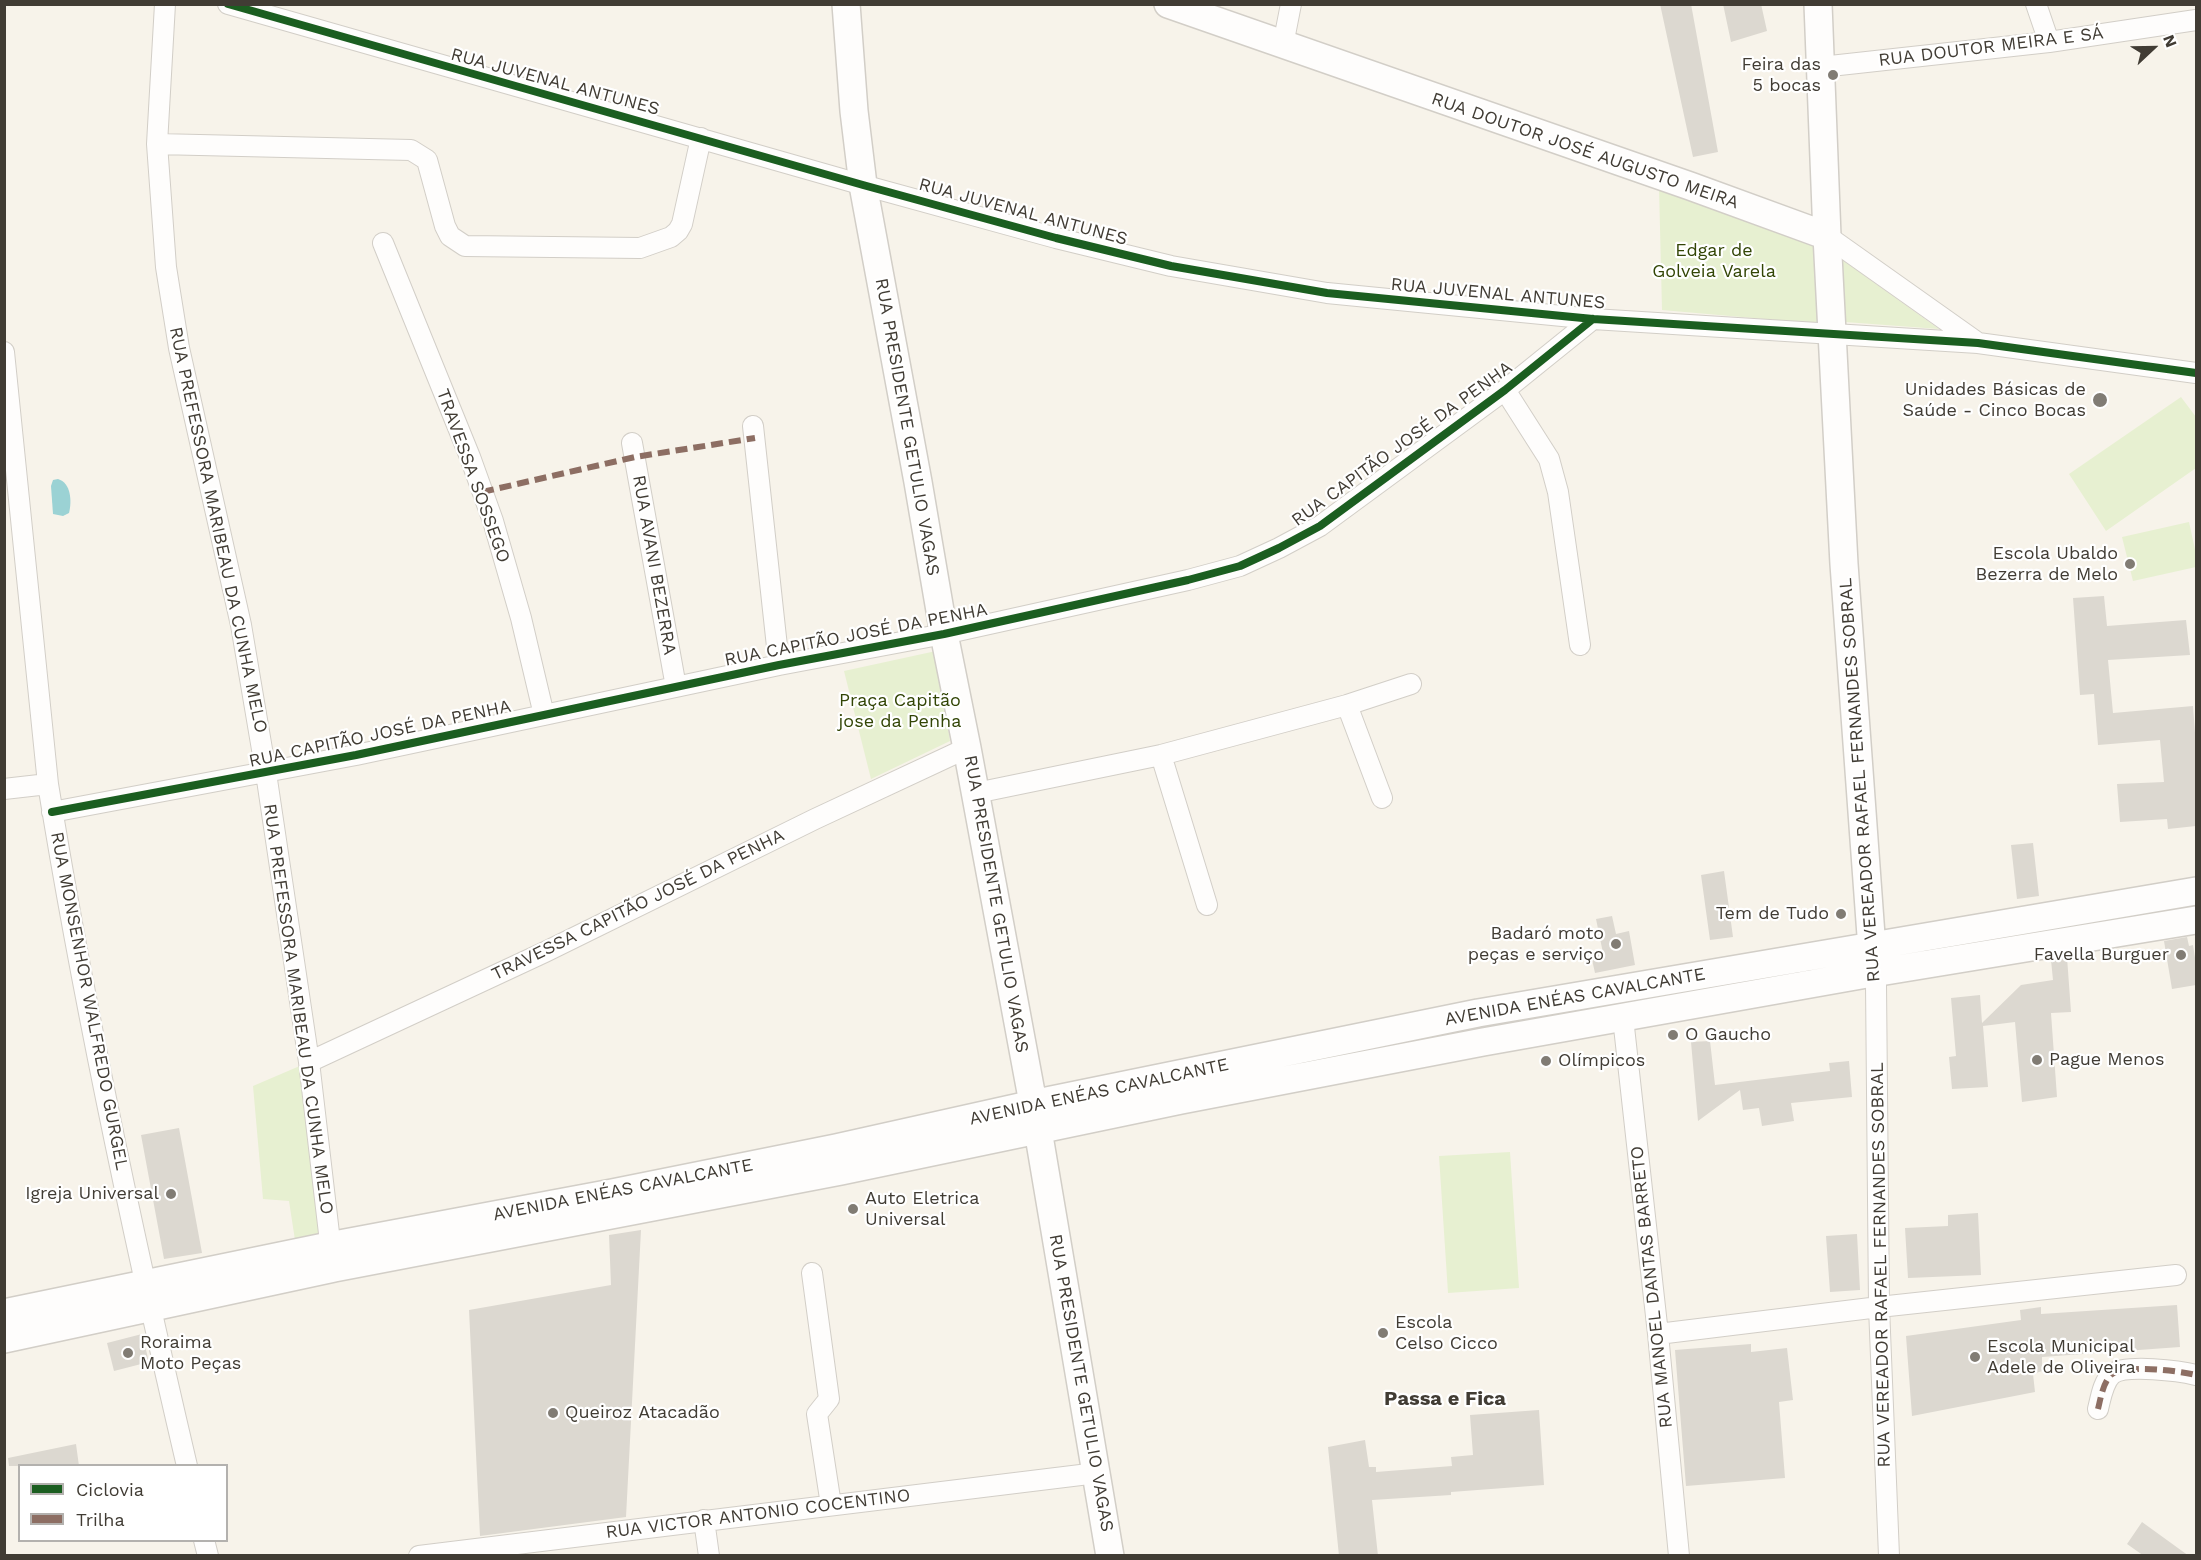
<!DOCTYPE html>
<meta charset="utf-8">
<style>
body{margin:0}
#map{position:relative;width:2201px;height:1560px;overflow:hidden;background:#f7f3ea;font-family:"Work Sans",sans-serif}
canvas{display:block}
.frame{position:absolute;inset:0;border:6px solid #413c34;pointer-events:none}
.legend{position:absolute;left:18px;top:1464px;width:210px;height:78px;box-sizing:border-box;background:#fff;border:2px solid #b3b1ae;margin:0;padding:8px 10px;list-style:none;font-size:18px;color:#413c34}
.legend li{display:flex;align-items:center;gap:12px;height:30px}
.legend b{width:30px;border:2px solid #b3b1ae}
.north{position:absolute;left:2123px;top:18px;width:60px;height:60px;-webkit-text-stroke:4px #fff;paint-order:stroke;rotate:68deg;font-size:16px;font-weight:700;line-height:24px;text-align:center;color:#413c34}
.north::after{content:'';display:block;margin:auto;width:21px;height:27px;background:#413c34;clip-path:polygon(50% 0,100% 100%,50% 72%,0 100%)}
</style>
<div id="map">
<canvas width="2201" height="1560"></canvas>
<div class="frame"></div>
<ul class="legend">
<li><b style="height:8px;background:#1b5e20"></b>Ciclovia</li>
<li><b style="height:8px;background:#8d6e63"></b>Trilha</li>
</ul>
<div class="north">N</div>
</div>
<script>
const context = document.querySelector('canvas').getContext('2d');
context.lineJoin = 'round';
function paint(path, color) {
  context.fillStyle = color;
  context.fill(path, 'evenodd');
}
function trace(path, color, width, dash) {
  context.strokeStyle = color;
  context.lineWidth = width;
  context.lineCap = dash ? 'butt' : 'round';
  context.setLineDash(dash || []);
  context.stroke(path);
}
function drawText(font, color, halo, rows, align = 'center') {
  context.font = font + ' "Work Sans",sans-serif';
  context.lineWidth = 4.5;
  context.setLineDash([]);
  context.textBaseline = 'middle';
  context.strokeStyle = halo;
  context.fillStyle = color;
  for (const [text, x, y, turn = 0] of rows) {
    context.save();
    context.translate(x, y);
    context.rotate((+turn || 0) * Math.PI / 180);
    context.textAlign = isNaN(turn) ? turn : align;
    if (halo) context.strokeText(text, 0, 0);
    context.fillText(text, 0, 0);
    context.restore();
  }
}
const green = new Path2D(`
 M 1659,187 L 1817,242 L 1821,324 L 1662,310 Z
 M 1841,259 L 1939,329 L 1845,322 Z
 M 2181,397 L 2196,417 L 2196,468 L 2106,531 L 2069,474 Z
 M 2189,522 L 2196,554 L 2196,567 L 2133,581 L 2122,537 Z
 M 936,651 L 950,741 L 871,779 L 844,671 Z
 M 302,1065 L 323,1232 L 295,1240 L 289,1201 L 263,1199 L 253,1086 Z
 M 1510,1152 L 1519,1288 L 1448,1293 L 1439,1156 Z`);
const water = new Path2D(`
 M 58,479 C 71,483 72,501 69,513 L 63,516 L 53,514 L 51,486 L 53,480 Z`);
const building = new Path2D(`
 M 1660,4 L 1691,4 L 1718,152 L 1693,157 Z
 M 1723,4 L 1761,4 L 1767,31 L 1731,42 Z
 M 2104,596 L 2107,626 L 2186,620 L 2190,655 L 2108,660 L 2113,713 L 2193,706 L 2196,746 L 2196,826 L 2168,829 L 2167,819 L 2120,822 L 2117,784 L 2164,782 L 2160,740 L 2098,745 L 2094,694 L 2080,695 L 2073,598 Z
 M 2033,843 L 2039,896 L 2017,899 L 2011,845 Z
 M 1724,871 L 1733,937 L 1710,940 L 1701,875 Z
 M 1612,916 L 1616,934 L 1629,931 L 1635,965 L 1595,973 L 1591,955 L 1603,953 L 1596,919 Z
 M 2187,937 L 2189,946 L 2193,945 L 2196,964 L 2196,985 L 2172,989 L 2164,941 Z
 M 2067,957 L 2071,1012 L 2051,1013 L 2057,1097 L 2022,1102 L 2015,1022 L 1983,1026 L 1988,1087 L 1952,1089 L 1949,1057 L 1956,1056 L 1951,998 L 1980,995 L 1982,1023 L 2021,985 L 2053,980 L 2051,960 Z
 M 1710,1041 L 1715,1085 L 1830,1071 L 1829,1063 L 1849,1061 L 1852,1097 L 1791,1103 L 1794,1121 L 1762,1126 L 1759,1108 L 1743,1110 L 1740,1090 L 1698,1121 L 1691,1042 Z
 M 179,1128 L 202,1253 L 164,1259 L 141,1135 Z
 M 1978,1213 L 1981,1275 L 1908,1278 L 1905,1228 L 1948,1226 L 1948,1215 Z
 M 641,1230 L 626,1517 L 480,1536 L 469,1310 L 611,1285 L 609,1235 Z
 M 1857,1234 L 1860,1290 L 1830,1292 L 1826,1236 Z
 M 2177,1305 L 2180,1347 L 2042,1357 L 2042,1371 L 2033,1374 L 2035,1392 L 1912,1416 L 1906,1336 L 2021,1320 L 2020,1310 L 2041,1307 L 2041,1314 Z
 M 142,1334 L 149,1362 L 114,1371 L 107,1343 Z
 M 1751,1344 L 1751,1352 L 1787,1348 L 1793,1400 L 1779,1402 L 1785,1478 L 1686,1486 L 1675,1350 Z
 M 1539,1410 L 1544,1485 L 1451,1492 L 1451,1495 L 1372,1500 L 1378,1556 L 1339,1556 L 1328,1447 L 1365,1440 L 1369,1467 L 1376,1467 L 1376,1472 L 1452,1466 L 1451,1457 L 1473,1455 L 1470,1415 Z
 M 76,1444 L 79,1466 L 9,1466 L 8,1458 Z
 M 2142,1522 L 2189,1556 L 2144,1556 L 2127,1544 Z`);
const street = new Path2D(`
 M 165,4 L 157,144 L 166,267 L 179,348 L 241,625 L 266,773 L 309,1062 L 332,1259
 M 228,4 L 863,185 L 1056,238 L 1171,266 L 1327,293 L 1593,319 L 1978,343 L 2196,373
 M 2036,4 L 2049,42
 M 1283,45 L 1291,4
 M 1821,67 L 2049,42 L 2196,20
 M 157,144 L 411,150 L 427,160 L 445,226 L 450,236 L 465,246 L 640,248 L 671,237 L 678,231 L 682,224 L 701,138
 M 1827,236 L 1978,343
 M 383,243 L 470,457 L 493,521 L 521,618 L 544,715
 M 4,352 L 48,784 C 85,1013 134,1240 187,1466
 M 1505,390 L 1549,459 L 1558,492 L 1580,645
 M 753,426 L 779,665
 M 632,443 L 676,687
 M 1347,705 L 1382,798
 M 1161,755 L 1207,905
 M 4,789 L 48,784
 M 976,793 L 1161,755 L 1347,705 L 1411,684
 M 52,812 L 356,755 L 779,665 L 944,634 L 1188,580 L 1240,566 L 1279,548 L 1320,526 L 1505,390 L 1593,319
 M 1874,973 L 1876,984 L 1879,1307 L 1889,1556
 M 1623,1018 L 1658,1334 L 1679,1556
 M 309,1062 L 545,952 L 815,819 L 967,748
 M 812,1273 L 829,1399 L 817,1414 L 831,1505
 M 1658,1334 L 1879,1307 L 2176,1275
 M 2098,1409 C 2101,1397 2103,1382 2112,1374 C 2126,1364 2180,1371 2196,1375
 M 704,1520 L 709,1556
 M 204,1540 L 208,1556
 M 419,1556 L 1097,1473`);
const secondary = new Path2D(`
 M 846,4 L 854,111 L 863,185 L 918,482 L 944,634 L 967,748 L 1038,1130 L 1110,1556
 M 1168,4 L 1690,186 L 1827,236
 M 1818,4 L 1827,236 L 1844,564 L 1873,963
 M 4,1313 L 329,1246 L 612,1193 L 836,1148 L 1047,1101 L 1478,1013 L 2196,891
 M 4,1339 L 334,1268 L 841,1171 L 1181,1100 L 1483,1042 L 1861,975 L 2196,920`);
const quiet = new Path2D(`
 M 482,492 L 635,457 L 755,438
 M 2098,1409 C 2101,1397 2103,1382 2112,1374 C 2126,1364 2180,1371 2196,1375`);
const cycleway = new Path2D(`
 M 228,4 L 863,185 L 1056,238 L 1171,266 L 1327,293 L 1593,319 L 1978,343 L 2196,373
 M 52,812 L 356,755 L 779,665 L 944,634 L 1188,580 L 1240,566 L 1279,548 L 1320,526 L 1505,390 L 1593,319`);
const markers = [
 [1833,75,6,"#817c74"],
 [2100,400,8,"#817c74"],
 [2130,564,6,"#817c74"],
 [1841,914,6,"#817c74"],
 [1616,944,6,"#817c74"],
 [2181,955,6,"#817c74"],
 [1673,1035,6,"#817c74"],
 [2037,1060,6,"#817c74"],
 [1546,1061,6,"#817c74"],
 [171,1194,6,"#817c74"],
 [853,1209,6,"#817c74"],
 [1383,1333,6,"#817c74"],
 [128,1353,6,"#817c74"],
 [1975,1357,6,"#817c74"],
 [553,1413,6,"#817c74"]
];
const streetNames = [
 ["RUA DOUTOR MEIRA E SÁ",1991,47,-7],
 ["RUA JUVENAL ANTUNES",555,82,15],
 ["RUA DOUTOR JOSÉ AUGUSTO MEIRA",1585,151,19],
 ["RUA JUVENAL ANTUNES",1023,212,15],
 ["RUA JUVENAL ANTUNES",1498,294,5],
 ["RUA PRESIDENTE GETULIO VAGAS",907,427,80],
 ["RUA CAPITÃO JOSÉ DA PENHA",1402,444,-36],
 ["TRAVESSA SOSSEGO",473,476,70],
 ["RUA PREFESSORA MARIBEAU DA CUNHA MELO",218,530,78],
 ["RUA AVANI BEZERRA",654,565,80],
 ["RUA CAPITÃO JOSÉ DA PENHA",856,635,-11],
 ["RUA CAPITÃO JOSÉ DA PENHA",380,734,-12],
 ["RUA VEREADOR RAFAEL FERNANDES SOBRAL",1860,780,-94],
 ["RUA PRESIDENTE GETULIO VAGAS",996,904,80],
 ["TRAVESSA CAPITÃO JOSÉ DA PENHA",638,905,-26],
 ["AVENIDA ENÉAS CAVALCANTE",1575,997,-10],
 ["RUA MONSENHOR WALFREDO GURGEL",89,1001,79],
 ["RUA PREFESSORA MARIBEAU DA CUNHA MELO",298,1009,82],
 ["AVENIDA ENÉAS CAVALCANTE",1099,1092,-12],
 ["AVENIDA ENÉAS CAVALCANTE",623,1190,-11],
 ["RUA VEREADOR RAFAEL FERNANDES SOBRAL",1881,1265,-91],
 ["RUA MANOEL DANTAS BARRETO",1652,1287,-96],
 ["RUA PRESIDENTE GETULIO VAGAS",1081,1383,80],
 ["RUA VICTOR ANTONIO COCENTINO",758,1514,-7]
];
const poiNames = [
 ["Feira das",1821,65,"right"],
 ["5 bocas",1821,86,"right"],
 ["Unidades Básicas de",2086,390,"right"],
 ["Saúde - Cinco Bocas",2086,411,"right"],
 ["Escola Ubaldo",2118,554,"right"],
 ["Bezerra de Melo",2118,575,"right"],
 ["Tem de Tudo",1829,914,"right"],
 ["Badaró moto",1604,934,"right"],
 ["peças e serviço",1604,955,"right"],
 ["Favella Burguer",2169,955,"right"],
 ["O Gaucho",1685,1035],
 ["Pague Menos",2049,1060],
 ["Olímpicos",1558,1061],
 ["Igreja Universal",159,1194,"right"],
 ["Auto Eletrica",865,1199],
 ["Universal",865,1220],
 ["Escola",1395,1323],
 ["Celso Cicco",1395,1344],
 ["Roraima",140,1343],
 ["Moto Peças",140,1364],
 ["Escola Municipal",1987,1347],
 ["Adele de Oliveira",1987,1368],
 ["Queiroz Atacadão",565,1413]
];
const parkNames = [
 ["Edgar de",1714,251],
 ["Golveia Varela",1714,272],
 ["Praça Capitão",900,701],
 ["jose da Penha",900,722]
];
const neighbourhoodNames = [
 ["Passa e Fica",1445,1399]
];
paint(green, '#e7f0d1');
paint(water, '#9bd2d4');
paint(building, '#dcd8d0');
trace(street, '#d2cec7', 22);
trace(secondary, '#d2cec7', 30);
trace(street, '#fefdfc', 20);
trace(secondary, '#fefdfc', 27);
trace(quiet, '#8d6e63', 6, [12, 6]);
trace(cycleway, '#1b5e20', 8);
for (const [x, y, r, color] of markers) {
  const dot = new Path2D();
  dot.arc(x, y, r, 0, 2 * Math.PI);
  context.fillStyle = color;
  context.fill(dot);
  trace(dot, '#fff', 2);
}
drawText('18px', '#413c34', '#fff', streetNames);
drawText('18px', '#413c34', '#fff', poiNames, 'left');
drawText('18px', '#324505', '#fff', parkNames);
drawText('bold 20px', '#413c34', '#fff', neighbourhoodNames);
</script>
